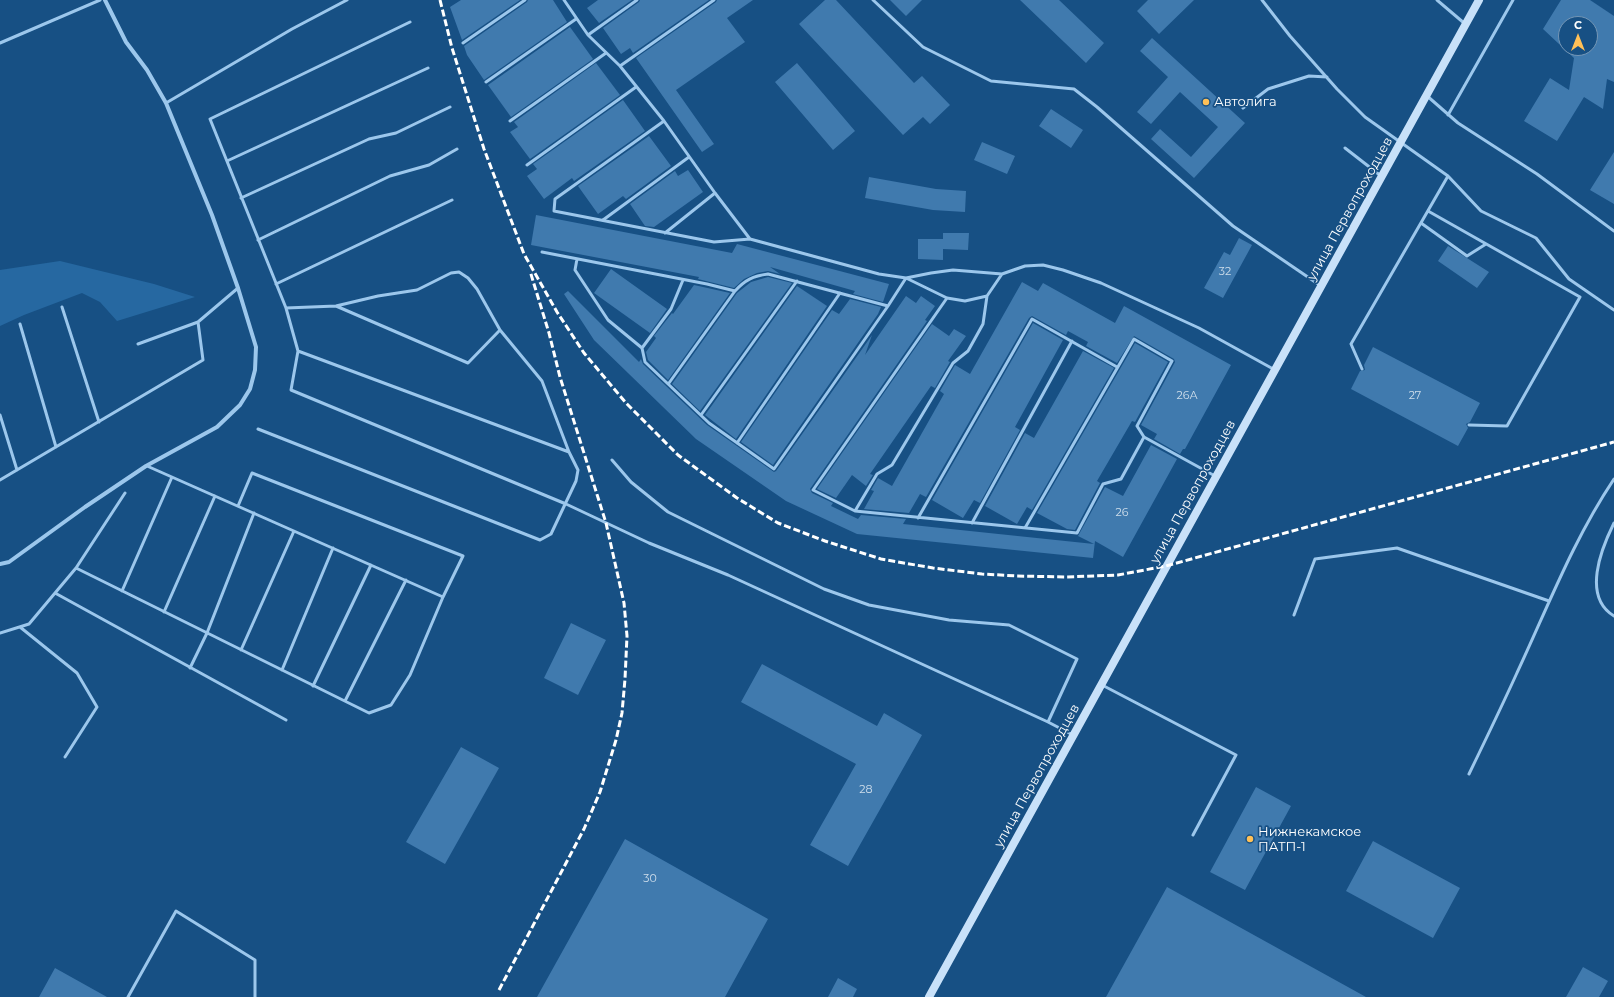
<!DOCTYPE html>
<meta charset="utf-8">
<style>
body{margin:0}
#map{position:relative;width:1614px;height:997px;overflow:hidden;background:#175084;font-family:Montserrat,sans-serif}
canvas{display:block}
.north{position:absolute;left:1558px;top:16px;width:40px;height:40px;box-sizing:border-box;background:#175084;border:1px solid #7496b5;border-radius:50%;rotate:0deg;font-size:11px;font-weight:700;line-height:16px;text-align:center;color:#fff}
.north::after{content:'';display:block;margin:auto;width:14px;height:18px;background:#ffc057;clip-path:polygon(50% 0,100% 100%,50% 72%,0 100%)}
</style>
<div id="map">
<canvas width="1614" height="997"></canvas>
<div class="north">С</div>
</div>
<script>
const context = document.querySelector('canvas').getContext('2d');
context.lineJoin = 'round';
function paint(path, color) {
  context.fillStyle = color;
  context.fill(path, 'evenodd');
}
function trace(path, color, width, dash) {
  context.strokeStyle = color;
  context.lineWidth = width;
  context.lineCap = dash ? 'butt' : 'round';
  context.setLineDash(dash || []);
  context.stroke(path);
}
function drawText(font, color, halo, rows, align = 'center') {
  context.font = font + ' Montserrat,sans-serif';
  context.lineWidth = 3.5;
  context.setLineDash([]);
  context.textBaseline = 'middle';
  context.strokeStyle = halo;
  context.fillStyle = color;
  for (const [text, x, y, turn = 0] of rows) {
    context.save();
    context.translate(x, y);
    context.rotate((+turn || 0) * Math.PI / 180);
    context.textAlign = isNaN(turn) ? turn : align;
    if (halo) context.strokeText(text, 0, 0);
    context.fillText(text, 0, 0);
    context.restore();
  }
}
const green = new Path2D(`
 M 60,261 L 154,284 L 195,297 L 117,321 L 100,302 L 82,293 L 24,315 L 0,326 L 0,270 Z`);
const building = new Path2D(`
 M 461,0 L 520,0 L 462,40 L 450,7 Z
 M 528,0 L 553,0 L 567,22 L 484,80 L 467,55 L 464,46 L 527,2 Z
 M 598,0 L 632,0 L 599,23 L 587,8 Z
 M 640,0 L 709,0 L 633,53 L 630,48 L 621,54 L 603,28 L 639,2 Z
 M 717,0 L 753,0 L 727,18 L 745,42 L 676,90 L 714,144 L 702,152 L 636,58 L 716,2 Z
 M 825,0 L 836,0 L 914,83 L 922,76 L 950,105 L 930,124 L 923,117 L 903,135 L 799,24 Z
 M 890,0 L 922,0 L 906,16 Z
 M 1020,0 L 1059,0 L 1104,43 L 1086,63 Z
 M 1148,0 L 1194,0 L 1159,34 L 1137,11 Z
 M 1561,0 L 1590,0 L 1614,16 L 1614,82 L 1607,79 L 1603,109 L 1584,97 L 1557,141 L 1524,121 L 1550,78 L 1569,90 L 1574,58 L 1543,29 ZM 1566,24 L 1590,24 L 1590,48 L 1566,48 Z
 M 570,27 L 593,59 L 511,117 L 488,85 Z
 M 1152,38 L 1245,123 L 1194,178 L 1151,139 L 1160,129 L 1191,157 L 1218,127 L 1180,92 L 1151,124 L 1137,112 L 1168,77 L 1140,51 Z
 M 596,63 L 620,95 L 530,159 L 510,132 L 518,127 L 514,122 Z
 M 797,63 L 855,131 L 833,150 L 775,82 Z
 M 623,100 L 645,131 L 574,181 L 572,178 L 544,199 L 527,176 L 537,169 L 533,164 Z
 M 1051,109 L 1083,130 L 1071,148 L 1039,126 Z
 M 649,136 L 671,166 L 626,199 L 623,196 L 598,214 L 578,186 Z
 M 982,142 L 1015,156 L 1007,174 L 974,160 Z
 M 1614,152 L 1614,204 L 1590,190 Z
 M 688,170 L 703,192 L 654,227 L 645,226 L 630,204 L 675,171 L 678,176 Z
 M 869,177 L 936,189 L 966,191 L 965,212 L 933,210 L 865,198 Z
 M 536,215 L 732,253 L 737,244 L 889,284 L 883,302 L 853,294 L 855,291 L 770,267 L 780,274 L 768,271 L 757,273 L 744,279 L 734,288 L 698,279 L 699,277 L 531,245 Z
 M 943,233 L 969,233 L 968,250 L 943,249 L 943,260 L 918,259 L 918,239 L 943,239 Z
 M 1239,238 L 1252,245 L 1223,298 L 1204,288 L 1224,252 L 1230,255 Z
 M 1448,246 L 1489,272 L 1477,288 L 1438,261 Z
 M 611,269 L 667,309 L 650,333 L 594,293 Z
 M 768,277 L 792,283 L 700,411 L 672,384 L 737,293 L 751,282 Z
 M 1022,282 L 1038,291 L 1043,283 L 1115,323 L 1124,306 L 1231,365 L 1185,449 L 1183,449 L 1180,454 L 1154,439 L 1157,434 L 1141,425 L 1175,362 L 1174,359 L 1134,336 L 1117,363 L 1086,346 L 1088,342 L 1068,331 L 1066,335 L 1032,316 L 1029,318 L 926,497 L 920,494 L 909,513 L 864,509 L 874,491 L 871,490 L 878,478 L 892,486 L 944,394 L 940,391 L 955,365 L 970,374 Z
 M 694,285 L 730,293 L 668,380 L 648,360 L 646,352 L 656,338 L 654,336 L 672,313 L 673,314 Z
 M 797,286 L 827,306 L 736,439 L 705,415 Z
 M 568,291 L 639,362 L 641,359 L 643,364 L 707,425 L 774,472 L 776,471 L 872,335 L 865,355 L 906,296 L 916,303 L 921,296 L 935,306 L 925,320 L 927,321 L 810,489 L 812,493 L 833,503 L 831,506 L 858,519 L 861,515 L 906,519 L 903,524 L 1094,544 L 1078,536 L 1105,487 L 1123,496 L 1151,445 L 1177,459 L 1123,557 L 1095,541 L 1093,558 L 857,534 L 786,501 L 696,439 L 594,340 L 564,294 Z
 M 850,299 L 881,307 L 878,314 L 773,465 L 741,442 L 832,310 L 839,314 Z
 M 1033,323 L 1063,340 L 1015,427 L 1020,430 L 980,503 L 974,500 L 963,518 L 932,500 Z
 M 932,324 L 949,336 L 954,329 L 966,336 L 948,361 L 950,362 L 935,388 L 931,386 L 870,474 L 873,475 L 866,486 L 852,475 L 836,498 L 817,489 Z
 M 1135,343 L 1168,362 L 1135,422 L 1132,421 L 1097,481 L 1100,483 L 1075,530 L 1067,529 L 1037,513 Z
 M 1373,347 L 1480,403 L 1470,422 L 1466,424 L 1468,428 L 1458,446 L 1351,389 L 1360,371 L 1365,370 L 1364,365 Z
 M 1083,351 L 1114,368 L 1032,510 L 1027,507 L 1017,524 L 985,506 L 1025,433 L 1034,438 Z
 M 571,623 L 606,640 L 578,695 L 544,678 Z
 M 762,664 L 877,726 L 884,713 L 922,735 L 848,866 L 810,845 L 856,764 L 741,702 Z
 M 461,747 L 499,768 L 445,864 L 406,842 Z
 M 1256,787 L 1291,806 L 1245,890 L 1210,872 Z
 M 625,839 L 768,919 L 725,997 L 537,997 Z
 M 1373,841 L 1460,888 L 1433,938 L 1346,891 Z
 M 1167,887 L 1366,997 L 1106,997 Z
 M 1583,967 L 1608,981 L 1599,997 L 1566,997 Z
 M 55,968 L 107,997 L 39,997 Z
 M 838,978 L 857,989 L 853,997 L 828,997 Z`);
const lane = new Path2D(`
 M 564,0 L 588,35 L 620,66 L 664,121 L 715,193 L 750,239 L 879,274 L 906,278 L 947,298 L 965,301 L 987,296 L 1002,274
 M 873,0 L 923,47 L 991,81 L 1074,89 L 1097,107 L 1233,226 L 1321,286
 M 1262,0 L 1290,36 L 1337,89 L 1365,117 L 1448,176 L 1481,211 L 1536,238 L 1569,279 L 1614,310
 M 1437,0 L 1464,23
 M 410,22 L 210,119 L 286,308 L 298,351 L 291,390 L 566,504 L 649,543 L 728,575 L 1048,722 L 1073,735
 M 588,35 L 637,0
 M 0,43 L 100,0
 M 463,43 L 525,0
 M 620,66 L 714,0
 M 486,82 L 576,19
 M 1426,95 L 1458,123 L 1537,174 L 1614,231
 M 166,103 L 292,29 L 347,0
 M 1243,108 L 1268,89 L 1309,76 L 1327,77
 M 1448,115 L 1513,0
 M 510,121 L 606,53
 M 664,121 L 555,199 L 554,211 L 714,242 L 750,239
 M 1345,148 L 1381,176
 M 227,161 L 428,68
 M 527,165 L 636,87
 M 241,198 L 369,139 L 396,133 L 450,107
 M 1428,211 L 1580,297 L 1507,426 L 1469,425
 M 603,220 L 689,157
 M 1421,223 L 1467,256 L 1486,244
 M 665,233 L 715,193
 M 258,240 L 390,176 L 429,165 L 457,149
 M 542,252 L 707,284 L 735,291 C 745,280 753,276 768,274 L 888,306 L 906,278 L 931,273 L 953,270 L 1002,274 L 1025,266 L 1043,265 L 1063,270 L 1101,283 L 1199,328 L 1275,370
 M 577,259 L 575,270 L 608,320 L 642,348 L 645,362 L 709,423 L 774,469 L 888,306
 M 276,284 L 452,200
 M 947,298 L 813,490 L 855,511 L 1077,533 L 1103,484 L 1121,479 L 1144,437 L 1137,426 L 1172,361 L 1134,339 L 1025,528
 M 336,306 L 468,363 L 500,330
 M 62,307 L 99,422
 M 286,308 L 336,306 L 378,296 L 417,290 L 451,273 L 459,272 L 468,278 L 477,289 L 500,330 L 542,381 L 569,452
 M 20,324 L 56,447
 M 138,344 L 198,322
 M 642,348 L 671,309 L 683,280
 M 1362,369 L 1351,344 L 1448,176
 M 669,383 L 735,291
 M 0,415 L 17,470
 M 701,415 L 797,281
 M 258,429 L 540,540 L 551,534 L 576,481 L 578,470 L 569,452 L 298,351
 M 1144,437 L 1215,476
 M 737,443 L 840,293
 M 612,460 L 631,482 L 668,512 L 824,589 L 869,605 L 949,620 L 1009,625 L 1077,659 L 1048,722
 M 0,480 L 203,360 L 198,322 L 238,288
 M 238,506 L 252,473 L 463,556 L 443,597
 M 855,511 L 877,474 L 892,465 L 953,363 L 968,351 L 983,324 L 987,296
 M 918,518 L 1032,319 L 1117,367
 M 972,523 L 1072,341
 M 1614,523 C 1601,549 1582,597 1614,616
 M 76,568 L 125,493
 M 122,591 L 172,477
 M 55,593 L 286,720
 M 164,612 L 215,496
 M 1294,615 L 1315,559 L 1397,548 L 1549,601
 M 20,627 L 77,673 L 97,707 L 65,757
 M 0,633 L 29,624 L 76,568 L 369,713 L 391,705 L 410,675 L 443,597 L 147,466
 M 241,650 L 294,531
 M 190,668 L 207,633 L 254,513
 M 282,670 L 333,548
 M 1102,685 L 1236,755 L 1193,835
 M 313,686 L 371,565
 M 345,701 L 406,580
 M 1469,774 C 1485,741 1501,708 1516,675 C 1547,609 1573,540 1614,479
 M 128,997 L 176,911 L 255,960 L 255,997`);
const street = new Path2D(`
 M 0,564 L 9,562 L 85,507 L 146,466 L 217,427 L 240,405 L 250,389 L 255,370 L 256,347 L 238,288 L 212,215 L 166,103 L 147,70 L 126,42 L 105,0`);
const secondary = new Path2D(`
 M 929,997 L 1479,0`);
const rail = new Path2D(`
 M 440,0 L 452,48 L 484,149 L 524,254 L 557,312 L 584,353 L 626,403 L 678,455 L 737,498 L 778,523 L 825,541 L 881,559 L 933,568 L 982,574 L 1017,576 L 1067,577 L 1118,575 L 1166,566 L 1614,442
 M 499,990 L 584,829 L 600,792 L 616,740 L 622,713 L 625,679 L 627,636 L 624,603 L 606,523 L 560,377 L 549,333 L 530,271`);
const markers = [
 [1206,102,4,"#ffc057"],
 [1250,839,4,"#ffc057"]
];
const numberNames = [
 ["32",1225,272],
 ["26А",1187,396],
 ["27",1415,396],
 ["26",1122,513],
 ["28",866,790],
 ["30",650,879]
];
const poiNames = [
 ["Автолига",1214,102],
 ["Нижнекамское",1258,832],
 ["ПАТП-1",1258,847]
];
const streetNames = [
 ["улица Первопроходцев",1350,209,-61],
 ["улица Первопроходцев",1193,492,-61],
 ["улица Первопроходцев",1037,776,-61]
];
paint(green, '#2668a1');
paint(building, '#407aae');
trace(lane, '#9cc7ec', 3);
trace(street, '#9cc7ec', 4);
trace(secondary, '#c8e1f9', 8);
trace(rail, '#fff', 3, [7, 3]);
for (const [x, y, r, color] of markers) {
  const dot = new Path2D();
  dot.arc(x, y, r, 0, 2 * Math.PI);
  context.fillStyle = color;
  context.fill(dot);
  trace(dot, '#175084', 1.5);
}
drawText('11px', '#cfdeeb', null, numberNames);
drawText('13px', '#fff', '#175084', poiNames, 'left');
drawText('13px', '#fff', '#175084', streetNames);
</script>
